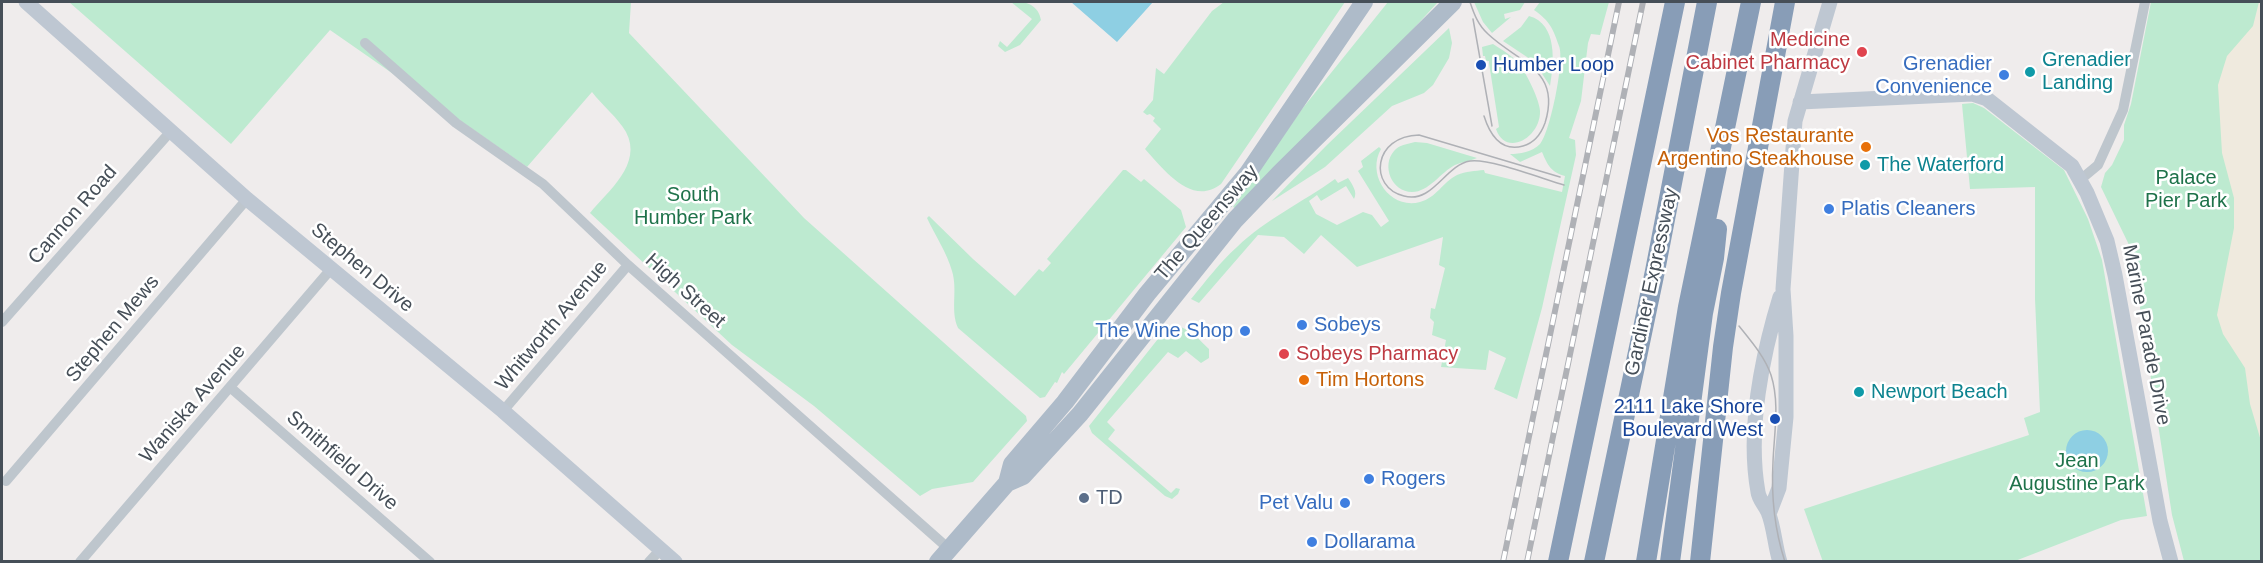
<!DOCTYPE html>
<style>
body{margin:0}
#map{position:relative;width:2263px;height:563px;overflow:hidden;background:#efecec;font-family:Helvetica,sans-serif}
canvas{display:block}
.frame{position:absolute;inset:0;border:3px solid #464f58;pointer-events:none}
</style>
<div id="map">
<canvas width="2263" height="563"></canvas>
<div class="frame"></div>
</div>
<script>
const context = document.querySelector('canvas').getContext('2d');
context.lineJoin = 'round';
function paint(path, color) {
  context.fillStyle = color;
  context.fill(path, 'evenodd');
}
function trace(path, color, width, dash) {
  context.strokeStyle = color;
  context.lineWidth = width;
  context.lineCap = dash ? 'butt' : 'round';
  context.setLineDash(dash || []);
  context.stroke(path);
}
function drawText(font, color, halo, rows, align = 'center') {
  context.font = font + ' Helvetica,sans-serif';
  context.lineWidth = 5;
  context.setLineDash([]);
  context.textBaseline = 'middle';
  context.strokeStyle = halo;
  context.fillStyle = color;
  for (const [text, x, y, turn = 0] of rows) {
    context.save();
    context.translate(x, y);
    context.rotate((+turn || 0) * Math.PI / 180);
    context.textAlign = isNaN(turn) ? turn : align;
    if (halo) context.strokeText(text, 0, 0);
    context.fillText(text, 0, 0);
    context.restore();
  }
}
const green = new Path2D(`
 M 69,2 L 631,2 L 629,33 L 804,218 L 1026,416 L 1027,421 L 973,482 L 932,489 L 920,496 L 814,406 L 732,345 L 590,213 C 608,191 643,164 626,132 C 618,118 602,105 592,92 L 527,167 L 330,30 L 231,144 Z
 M 1011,2 C 1025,1 1038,4 1041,20 L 1020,45 L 1005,52 L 998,46 L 1000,41 L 1007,47 L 1032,19 Z
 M 1224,2 L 1345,2 L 1221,184 C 1192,207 1164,170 1145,149 L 1161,129 L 1153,121 L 1155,118 L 1150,114 L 1147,115 L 1143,112 L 1153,100 L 1156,68 L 1164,74 L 1212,11 Z
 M 1388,2 L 1438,2 L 1394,50 L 1235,208 L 1233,207 L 1302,109 Z
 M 1474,2 L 1525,2 L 1520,10 L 1504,14 L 1505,19 L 1511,17 L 1492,33 L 1483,22 Z
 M 1540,2 L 1609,2 L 1600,35 L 1591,34 L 1588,43 L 1581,101 L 1569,138 L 1575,140 L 1576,155 L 1542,308 L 1517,399 L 1494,389 L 1506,358 L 1489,350 L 1486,370 L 1441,367 L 1446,340 L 1432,335 L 1434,322 L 1430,318 L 1431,308 L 1435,309 L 1445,268 L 1439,265 L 1443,237 L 1357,267 L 1321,235 L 1304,254 L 1284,237 L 1258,235 L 1199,303 L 1191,299 C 1206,281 1220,262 1237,247 C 1266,219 1303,202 1335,179 L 1338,183 L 1348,178 C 1352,184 1358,192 1354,199 L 1346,186 L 1321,201 L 1317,195 L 1309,201 L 1316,214 L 1337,225 L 1363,212 L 1372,215 L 1381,227 L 1389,221 L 1358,171 L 1363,167 L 1361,161 L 1379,147 L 1381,149 C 1366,175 1390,210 1420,202 C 1436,198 1443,182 1457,175 C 1466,171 1475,171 1484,170 L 1485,173 L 1562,192 L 1565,176 C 1551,172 1548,166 1542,152 L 1520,162 L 1510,154 C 1520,154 1532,152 1540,144 C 1550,133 1565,60 1559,46 C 1553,29 1550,21 1534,10 Z
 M 2151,2 L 2261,2 L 2261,561 L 2184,561 L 2172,515 L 2131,249 L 2101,187 L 2105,173 L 2112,165 L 2124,140 L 2124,125 L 2131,104 Z
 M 1529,16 C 1558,24 1554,63 1550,86 L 1539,69 L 1530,59 L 1503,41 L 1521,27 Z
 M 1449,28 L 1452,43 L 1449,58 L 1433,85 L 1424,93 L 1392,106 L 1325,167 L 1272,201 L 1327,145 Z
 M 1493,44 C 1502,50 1513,56 1519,64 C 1526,72 1540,101 1540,111 C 1541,137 1506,158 1496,129 L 1499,127 L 1489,63 L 1489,61 L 1486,61 L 1485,56 L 1483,56 L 1482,47 Z
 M 1973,103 L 1984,108 L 2064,170 L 2088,219 L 2102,260 L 2147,516 L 2121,520 L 2015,561 L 1823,562 L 1804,509 L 2029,435 L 2024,418 L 2040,412 L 2035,299 L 2035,187 L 1970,189 L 1962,104 Z
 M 1415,142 L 1427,143 L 1477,158 C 1470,161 1462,162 1455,165 C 1441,172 1429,192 1412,192 C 1392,192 1381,166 1394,151 C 1399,145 1407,144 1415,142 Z
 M 1123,170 L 1126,170 L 1141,182 L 1144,179 L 1181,210 L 1186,227 L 1064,374 L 1062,372 L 1057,383 L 1055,382 L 1045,397 L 1040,398 L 958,328 C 950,310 958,290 952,271 C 947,253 935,235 927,218 L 929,216 L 973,259 L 1015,296 L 1039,269 L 1043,272 L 1051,263 L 1047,259 Z
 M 1169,325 C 1185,324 1198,338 1209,349 L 1209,358 L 1201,363 L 1186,351 L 1178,358 L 1168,352 L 1107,422 L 1115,430 L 1108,439 L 1171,493 L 1176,488 L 1180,489 L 1178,494 L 1172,499 L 1165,496 L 1092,433 L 1089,426 Z`);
const sand = new Path2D(`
 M 2259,2 L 2262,2 L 2261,441 L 2250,404 L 2245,368 L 2223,334 L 2217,315 L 2234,228 L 2234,198 L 2222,153 L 2218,85 L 2227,56 L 2253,26 Z`);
const water = new Path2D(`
 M 1071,2 L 1153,2 L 1117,42 Z
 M2066 451a21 21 0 1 1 42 0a21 21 0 1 1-42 0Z`);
const street = new Path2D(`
 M 365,43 L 456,123 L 543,184 L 628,265 L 949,549
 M 2080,180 L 2098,165 L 2123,110 L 2145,2
 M 2,322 L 171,131
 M 231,388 L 430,562
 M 503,411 L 628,265
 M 6,481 L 247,199
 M 80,562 L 331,269
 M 649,562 L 661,549`);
const secondary = new Path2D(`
 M 26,2 L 247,199 L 503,411 L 675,562
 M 1800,102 L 1972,94 L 1987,99 L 2072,166 L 2087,193 L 2107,241 L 2115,275 L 2160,521 L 2171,562
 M 1769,514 L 1779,488 L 1786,417 L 1786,336 L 1783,289 L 1795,121 L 1830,2
 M 1780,562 C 1775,547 1774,526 1768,512 C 1765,505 1759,500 1758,492 C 1747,431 1762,356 1780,297`);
const primary = new Path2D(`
 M 1007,483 L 1023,476 L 1080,414 L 1235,220 L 1279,174 L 1453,2
 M 938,562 L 1007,483 L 1012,464 L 1065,402 L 1147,294 L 1248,173 L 1364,2`);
const highway = new Path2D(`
 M 1558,562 L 1675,2
 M 1594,562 L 1655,271 L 1707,2
 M 1646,562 L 1688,307 L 1751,2
 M 1670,562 L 1703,313 L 1714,258 L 1717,229
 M 1700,562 L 1723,347 L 1731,293 L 1785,2`);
const tram = new Path2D(`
 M 1470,2 C 1474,14 1478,25 1488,34 C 1517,62 1562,69 1545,123 C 1541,134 1534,143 1523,146 C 1501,152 1490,135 1484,116
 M 1473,19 L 1492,126
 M 1560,177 L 1419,135 C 1373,136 1368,187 1404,196 C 1433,204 1445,165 1470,161 C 1489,158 1543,179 1564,185
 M 1739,326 C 1751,341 1765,357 1771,375 C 1780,403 1774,434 1773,462 C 1771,497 1774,528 1785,562`);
const rail = new Path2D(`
 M 1503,562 L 1619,2
 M 1527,562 L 1643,2`);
const markers = [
 [1862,52,6,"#e0444e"],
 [1481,65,6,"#1a4fb4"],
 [2030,72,6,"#0f9aa8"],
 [2004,75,6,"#3f7fe0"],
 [1866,147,6,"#e8710a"],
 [1865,165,6,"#0f9aa8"],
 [1829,209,6,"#3f7fe0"],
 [1302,325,6,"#3f7fe0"],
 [1245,331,6,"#3f7fe0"],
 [1284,354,6,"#e0444e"],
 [1304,380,6,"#e8710a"],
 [1859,392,6,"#0f9aa8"],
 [1775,419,6,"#1a4fb4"],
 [1369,479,6,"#3f7fe0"],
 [1084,498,6,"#5c6f8a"],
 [1345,503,6,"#3f7fe0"],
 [1312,542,6,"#3f7fe0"]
];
const healthNames = [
 ["Medicine",1850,40],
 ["Cabinet Pharmacy",1850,63],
 ["Sobeys Pharmacy",1296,354,"left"]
];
const cultureNames = [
 ["Grenadier",2042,60],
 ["Landing",2042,83],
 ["The Waterford",1877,165],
 ["Newport Beach",1871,392]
];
const shopNames = [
 ["Grenadier",1992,64,"right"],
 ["Convenience",1992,87,"right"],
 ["Platis Cleaners",1841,209],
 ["Sobeys",1314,325],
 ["The Wine Shop",1233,331,"right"],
 ["Rogers",1381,479],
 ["Pet Valu",1333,503,"right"],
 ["Dollarama",1324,542]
];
const transitNames = [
 ["Humber Loop",1493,65],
 ["2111 Lake Shore",1763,407,"right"],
 ["Boulevard West",1763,430,"right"]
];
const foodNames = [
 ["Vos Restaurante",1854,136],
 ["Argentino Steakhouse",1854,159],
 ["Tim Hortons",1316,380,"left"]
];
const parkNames = [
 ["Palace",2186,178],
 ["Pier Park",2186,201],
 ["South",693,195],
 ["Humber Park",693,218],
 ["Jean",2077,461],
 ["Augustine Park",2077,484]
];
const streetNames = [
 ["Cannon Road",73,215,-49],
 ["The Queensway",1207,223,-49],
 ["Stephen Drive",362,268,40],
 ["Gardiner Expressway",1652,282,-78],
 ["High Street",685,291,42],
 ["Whitworth Avenue",552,326,-50],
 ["Stephen Mews",113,329,-50],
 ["Marine Parade Drive",2146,335,79],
 ["Waniska Avenue",193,404,-49],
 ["Smithfield Drive",342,461,41]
];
const serviceNames = [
 ["TD",1096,498]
];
paint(green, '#bdead0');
paint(sand, '#efeade');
paint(water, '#8ecfe3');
trace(street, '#bec6cd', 10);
trace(secondary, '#bec7d2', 15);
trace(primary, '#aebbc9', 18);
trace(highway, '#889db7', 20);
trace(tram, '#afb1b6', 1.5);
trace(rail, '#afb1b6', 6);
trace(rail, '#fff', 4, [11]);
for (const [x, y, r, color] of markers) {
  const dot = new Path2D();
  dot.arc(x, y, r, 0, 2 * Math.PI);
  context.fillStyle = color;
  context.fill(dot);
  trace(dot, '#fff', 2);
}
drawText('20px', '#be3a42', '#fff', healthNames, 'right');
drawText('20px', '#0d838f', '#fff', cultureNames, 'left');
drawText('20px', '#366cbe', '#fff', shopNames, 'left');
drawText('20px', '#164399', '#fff', transitNames, 'left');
drawText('20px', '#c56008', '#fff', foodNames, 'right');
drawText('20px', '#1e724a', '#fff', parkNames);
drawText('20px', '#464f58', '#fff', streetNames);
drawText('20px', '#4e5e75', '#fff', serviceNames, 'left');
</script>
